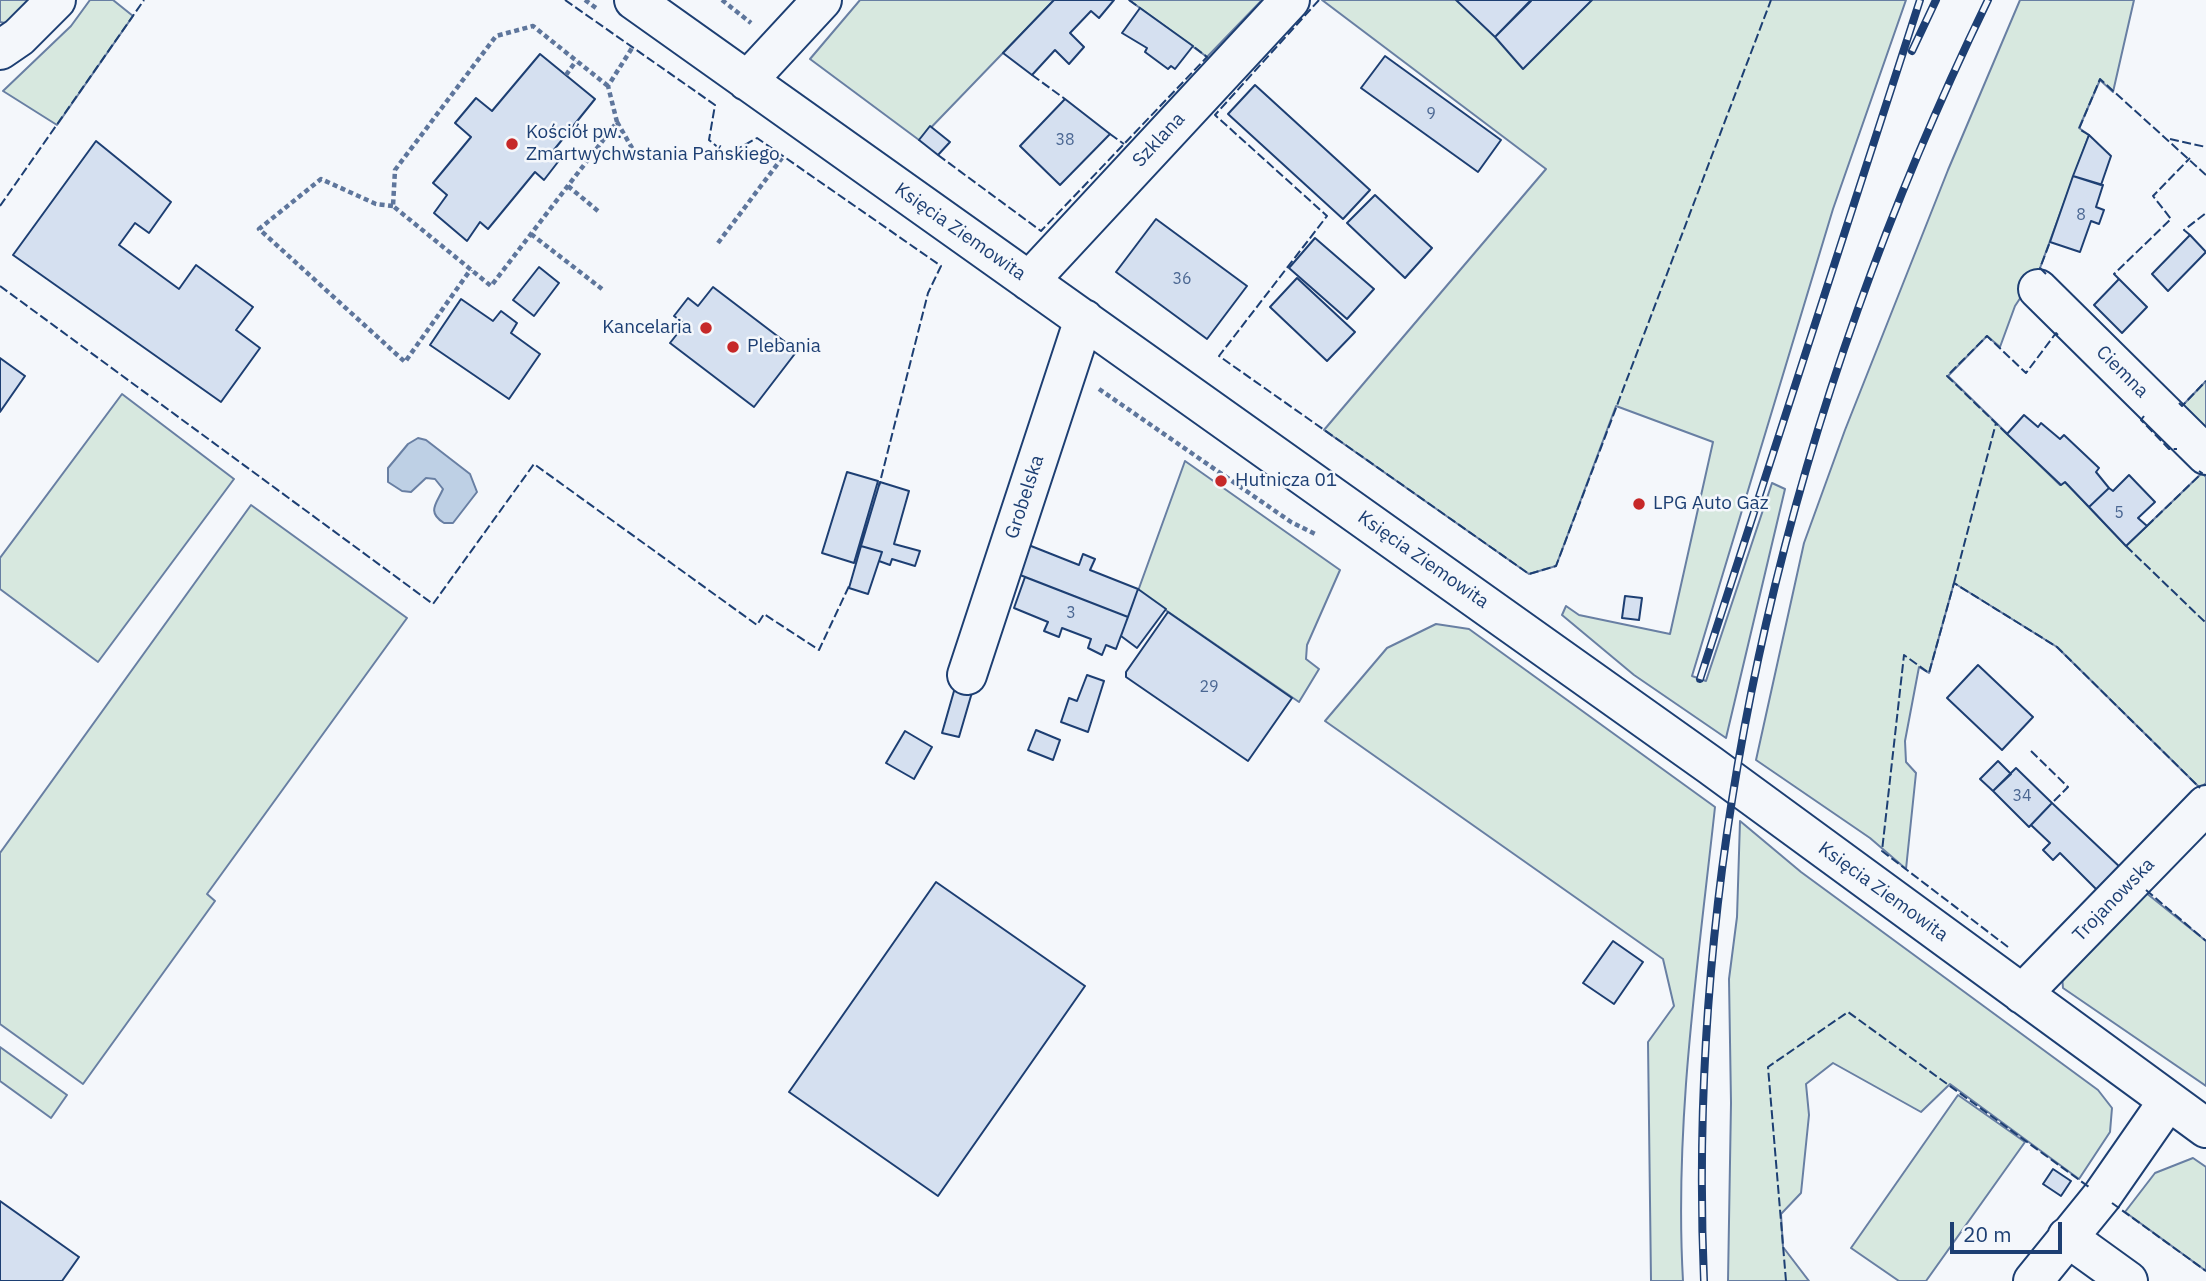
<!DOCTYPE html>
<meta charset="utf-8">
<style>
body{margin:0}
#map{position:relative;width:2206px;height:1281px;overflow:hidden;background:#f4f7fb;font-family:"IBM Plex Sans",sans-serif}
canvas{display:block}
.scale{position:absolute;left:1950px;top:1222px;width:112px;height:32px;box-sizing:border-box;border:4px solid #1d3f73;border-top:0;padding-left:9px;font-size:21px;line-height:24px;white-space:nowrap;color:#1d3f73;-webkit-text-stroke:5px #f4f7fb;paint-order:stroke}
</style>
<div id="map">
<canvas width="2206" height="1281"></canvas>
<div class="scale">20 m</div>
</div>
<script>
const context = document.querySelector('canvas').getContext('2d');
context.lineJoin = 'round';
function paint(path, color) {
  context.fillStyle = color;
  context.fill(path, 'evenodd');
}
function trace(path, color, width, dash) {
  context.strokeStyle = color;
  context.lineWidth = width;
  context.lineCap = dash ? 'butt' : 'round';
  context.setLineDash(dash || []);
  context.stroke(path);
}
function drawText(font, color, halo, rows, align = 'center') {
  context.font = font + ' "IBM Plex Sans",sans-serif';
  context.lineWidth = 5;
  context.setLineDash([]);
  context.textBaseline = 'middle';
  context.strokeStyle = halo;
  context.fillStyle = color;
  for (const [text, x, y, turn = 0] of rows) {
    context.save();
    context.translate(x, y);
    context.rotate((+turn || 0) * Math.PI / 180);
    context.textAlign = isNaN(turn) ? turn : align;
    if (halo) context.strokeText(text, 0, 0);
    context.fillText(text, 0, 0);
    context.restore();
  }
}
const green = new Path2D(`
 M 0,0 L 28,0 L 10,24 L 0,22 Z
 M 90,0 L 113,0 L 133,16 L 57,125 L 3,91 L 71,26 Z
 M 860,0 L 1054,0 L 919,140 L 810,59 Z
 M 1129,0 L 1262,0 L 1207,57 Z
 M 1322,0 L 1906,0 L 1833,209 L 1692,676 L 1706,681 L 1772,483 L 1785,489 L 1726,738 L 1634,675 L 1562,615 L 1566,606 L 1579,615 L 1670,634 L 1713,442 L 1616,406 L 1556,566 L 1529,574 L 1324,430 L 1546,169 Z
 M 2020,0 L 2134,0 L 2113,92 L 2100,80 L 2079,128 L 2089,135 L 2040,268 L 2015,306 L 2000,347 L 1987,336 L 1948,376 L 2060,485 L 2065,482 L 2126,546 L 2202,473 L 2206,477 L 2206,783 L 2200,788 L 2057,647 L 1954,583 L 1929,673 L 1919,667 L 1905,741 L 1906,762 L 1916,773 L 1906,869 L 1870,838 L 1756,760 L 1804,543 L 1845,430 L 1948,170 Z
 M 2206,381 L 2206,429 L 2182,406 Z
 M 122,394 L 234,479 L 98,662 L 0,589 L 0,558 Z
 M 1185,461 L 1340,570 L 1307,645 L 1306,659 L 1319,669 L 1299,702 L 1138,591 Z
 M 251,505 L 407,618 L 207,894 L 215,901 L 83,1084 L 0,1024 L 0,853 Z
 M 1436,624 L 1469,629 L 1715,807 C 1698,964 1674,1123 1683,1281 L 1651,1281 L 1648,1042 L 1674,1006 L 1663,959 L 1325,721 L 1387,648 Z
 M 1740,821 L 1801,872 L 2098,1090 L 2112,1108 L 2110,1132 L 2079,1179 L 1950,1084 L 1921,1112 L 1833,1063 L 1806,1084 L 1809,1115 L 1801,1193 L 1781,1214 L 1783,1247 L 1809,1281 L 1728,1281 L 1731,1103 L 1729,979 L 1737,917 Z
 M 2145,892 L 2206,941 L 2206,1086 L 2063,988 L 2062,976 Z
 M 0,1047 L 67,1095 L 51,1118 L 0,1081 Z
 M 1958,1095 L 2025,1142 L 1926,1281 L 1899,1281 L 1851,1248 Z
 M 2193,1158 L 2206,1167 L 2206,1271 L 2125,1212 L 2155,1173 Z`);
const water = new Path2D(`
 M 418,438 L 426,440 L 470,474 L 477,492 L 453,523 L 444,523 C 426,512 437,503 443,489 L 435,479 L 426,478 L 411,492 L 402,491 L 388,482 L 388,468 L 408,444 Z`);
const building = new Path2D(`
 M 1054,0 L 1114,0 L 1099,18 L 1091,11 L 1070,33 L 1084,47 L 1069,64 L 1055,50 L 1032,75 L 1003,53 Z
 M 1456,0 L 1530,0 L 1531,1 L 1495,37 Z
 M 1592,0 L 1523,69 L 1495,37 L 1531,0 Z
 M 1140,8 L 1193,46 L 1175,69 L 1171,66 L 1168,69 L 1145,52 L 1147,48 L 1122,33 Z
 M 540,54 L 595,99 L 553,151 L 561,158 L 544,180 L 535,172 L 488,229 L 480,222 L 467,241 L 434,213 L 447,195 L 433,183 L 471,137 L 455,123 L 476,98 L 492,111 Z
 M 1385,56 L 1501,140 L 1478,172 L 1361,88 Z
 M 1255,85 L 1370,190 L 1343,219 L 1228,114 Z
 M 1065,99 L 1110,134 L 1060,185 L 1020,146 Z
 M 930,126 L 950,142 L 938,155 L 919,140 Z
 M 2089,135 L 2111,156 L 2101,185 L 2073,176 Z
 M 96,141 L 171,202 L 149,233 L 135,223 L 119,245 L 179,289 L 196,265 L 253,307 L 236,330 L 260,348 L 221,402 L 13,255 Z
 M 2073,176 L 2103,185 L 2096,207 L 2104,210 L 2099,224 L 2091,221 L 2080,252 L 2050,242 Z
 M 1375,195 L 1432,248 L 1405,278 L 1347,223 Z
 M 1156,219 L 1247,286 L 1207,339 L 1116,272 Z
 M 2190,235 L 2206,252 L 2168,291 L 2152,274 Z
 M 1315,238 L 1374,289 L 1347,319 L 1289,268 Z
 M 539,267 L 559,283 L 534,316 L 513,300 Z
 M 1297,278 L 1355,332 L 1327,361 L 1270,307 Z
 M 2119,279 L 2147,307 L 2122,333 L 2094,305 Z
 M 713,287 L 797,351 L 754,407 L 670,343 L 685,324 L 674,316 L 688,298 L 698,306 Z
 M 461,299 L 493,321 L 501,311 L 517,323 L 511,333 L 540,354 L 509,399 L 430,345 Z
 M 0,358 L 25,376 L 0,412 Z
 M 2024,415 L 2038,427 L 2041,423 L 2060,439 L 2064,435 L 2099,468 L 2096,472 L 2109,488 L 2089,507 L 2065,482 L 2061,485 L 2007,434 Z
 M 847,472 L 878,481 L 854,563 L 822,553 Z
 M 2129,475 L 2155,502 L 2138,518 L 2147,526 L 2126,546 L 2089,507 L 2109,488 L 2113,491 Z
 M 880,482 L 909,491 L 894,544 L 920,551 L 915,566 L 892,559 L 890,565 L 879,561 L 882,552 L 861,546 Z
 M 1026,544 L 1079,565 L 1083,554 L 1095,559 L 1090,570 L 1138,589 L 1128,617 L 1015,573 Z
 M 861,546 L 882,552 L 868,594 L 849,588 Z
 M 1025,577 L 1128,617 L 1116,649 L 1106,645 L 1102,655 L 1088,648 L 1091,639 L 1062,628 L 1059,637 L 1044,631 L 1048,622 L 1014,608 Z
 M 1138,589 L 1166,609 L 1137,648 L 1121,636 Z
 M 1625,596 L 1642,598 L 1639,620 L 1622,618 Z
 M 1168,612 L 1292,698 L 1248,761 L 1126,677 L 1126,672 Z
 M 1978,665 L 2033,717 L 2002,750 L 1947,698 Z
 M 1087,675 L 1104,681 L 1088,732 L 1061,722 L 1069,698 L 1077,701 Z
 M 956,684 L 973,689 L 959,737 L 942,733 Z
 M 1036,730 L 1060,740 L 1053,760 L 1028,750 Z
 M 905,731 L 932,747 L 914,779 L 886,763 Z
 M 1998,761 L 2011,774 L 1993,791 L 1980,779 Z
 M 2016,768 L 2052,803 L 2029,827 L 1993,791 Z
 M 2052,803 L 2122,869 L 2099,892 L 2060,853 L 2053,860 L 2043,850 L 2050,843 L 2031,825 Z
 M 936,882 L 1085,986 L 938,1196 L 789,1092 Z
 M 1613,941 L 1643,962 L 1614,1004 L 1583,983 Z
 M 2053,1169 L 2071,1181 L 2061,1196 L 2043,1184 Z
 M 0,1201 L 79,1257 L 62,1281 L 0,1281 Z`);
const path = new Path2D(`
 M 585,0 L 596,8
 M 722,0 L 751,23
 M 566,75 L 576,61
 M 608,86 L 533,26 L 496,36 L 395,170 L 393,206 L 491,286 L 617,122 L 608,86 L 632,48
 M 617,122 L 635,153
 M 568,186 L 598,211
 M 393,206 L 376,204 L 321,179 L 259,229 L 405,362 L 471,269
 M 531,234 L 602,289
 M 718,243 L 782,158
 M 1099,389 L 1291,522 L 1315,534`);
const minor = new Path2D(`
 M 634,0 L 1710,765 L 2206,1128
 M 0,50 L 19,37 L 56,0
 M 747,81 L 822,0
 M 1029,281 L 1290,0
 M 2038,289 L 2206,455
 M 967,675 L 1084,319
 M 2022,994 L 2206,805
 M 2067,1237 L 2128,1281
 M 2033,1281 L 2102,1196 L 2168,1101`);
const rail = new Path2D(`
 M 1912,51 L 1936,0
 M 1700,679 L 1920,0
 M 1704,1281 C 1685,836 1794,399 1988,0`);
const fence = new Path2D(`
 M 565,0 L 715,105 L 709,140 L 727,155 L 757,138 L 941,266 L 928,293 L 879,486
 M 1129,0 L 1140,8
 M 1319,0 L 1215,115 L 1327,216 L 1219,356 L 1529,574 L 1556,566 L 1771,0
 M 1032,75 L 1065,99
 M 1110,134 L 1124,144
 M 2089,135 L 2079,129 L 2100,79 L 2206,175
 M 2170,139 L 2206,147
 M 938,155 L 1041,231 L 1207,57 L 1193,46
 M 0,206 L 144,0
 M 2190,235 L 2184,230 L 2206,213
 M 2046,274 L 2040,268 L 2050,242
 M 2119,279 L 2114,274 L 2171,219 L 2153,196 L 2190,158
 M 0,286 L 433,604 L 534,464 L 757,625 L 764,614 L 819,650 L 850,584
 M 2179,403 L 2182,406 L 2206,381
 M 2144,416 L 2141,420 L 2169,449 L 2177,449
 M 2007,434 L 1947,376 L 1987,336 L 2026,373 L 2056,333 L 2060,337
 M 2147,526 L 2202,473 L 2199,471
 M 2126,546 L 2206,623
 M 1954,583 L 1996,423
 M 2031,751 L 2068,787 L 2052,803
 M 2146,890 L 2206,941
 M 2008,947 L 1882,851 L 1904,655 L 1929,673 L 1954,583 L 2057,647 L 2200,788
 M 2112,1203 L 2206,1271
 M 1786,1281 L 1768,1067 L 1848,1012 L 2089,1187`);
const markers = [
 [512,144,7,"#c62828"],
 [706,328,7,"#c62828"],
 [733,347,7,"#c62828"],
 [1221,481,7,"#c62828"],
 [1639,504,7,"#c62828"]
];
const numberNames = [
 ["9",1431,114],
 ["38",1065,140],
 ["8",2081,215],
 ["36",1182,279],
 ["5",2119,513],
 ["3",1071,613],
 ["29",1209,687],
 ["34",2022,796]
];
const poiNames = [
 ["Kościół pw.",526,133],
 ["Zmartwychwstania Pańskiego",526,155],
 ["Kancelaria",692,328,"right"],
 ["Plebania",747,347],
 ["Hutnicza 01",1235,481],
 ["LPG Auto Gaz",1653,504]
];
const streetNames = [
 ["Szklana",1159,140,-47],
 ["Księcia Ziemowita",960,232,35],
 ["Ciemna",2122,372,45],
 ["Grobelska",1025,497,-72],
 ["Księcia Ziemowita",1423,560,35],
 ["Księcia Ziemowita",1883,892,36],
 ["Trojanowska",2114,900,-46]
];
paint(green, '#d7e8df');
trace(green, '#687fa3', 2);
paint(water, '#bed0e5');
trace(water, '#687fa3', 2);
paint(building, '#d5e0f0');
trace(building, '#1d3f73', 2);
trace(minor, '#1d3f73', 42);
trace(path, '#5e769c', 4.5, [5, 3.5]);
trace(minor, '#f4f7fb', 38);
trace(rail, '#1d3f73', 8);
trace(rail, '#f4f7fb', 5, [16]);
trace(fence, '#1d3f73', 2, [9, 3.5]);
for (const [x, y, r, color] of markers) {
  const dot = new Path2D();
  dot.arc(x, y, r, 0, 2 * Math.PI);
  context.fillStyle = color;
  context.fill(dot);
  trace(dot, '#f4f7fb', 2.5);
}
drawText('16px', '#4b6792', null, numberNames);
drawText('19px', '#1d3f73', '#f4f7fb', poiNames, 'left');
drawText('19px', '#1d3f73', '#f4f7fb', streetNames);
</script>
